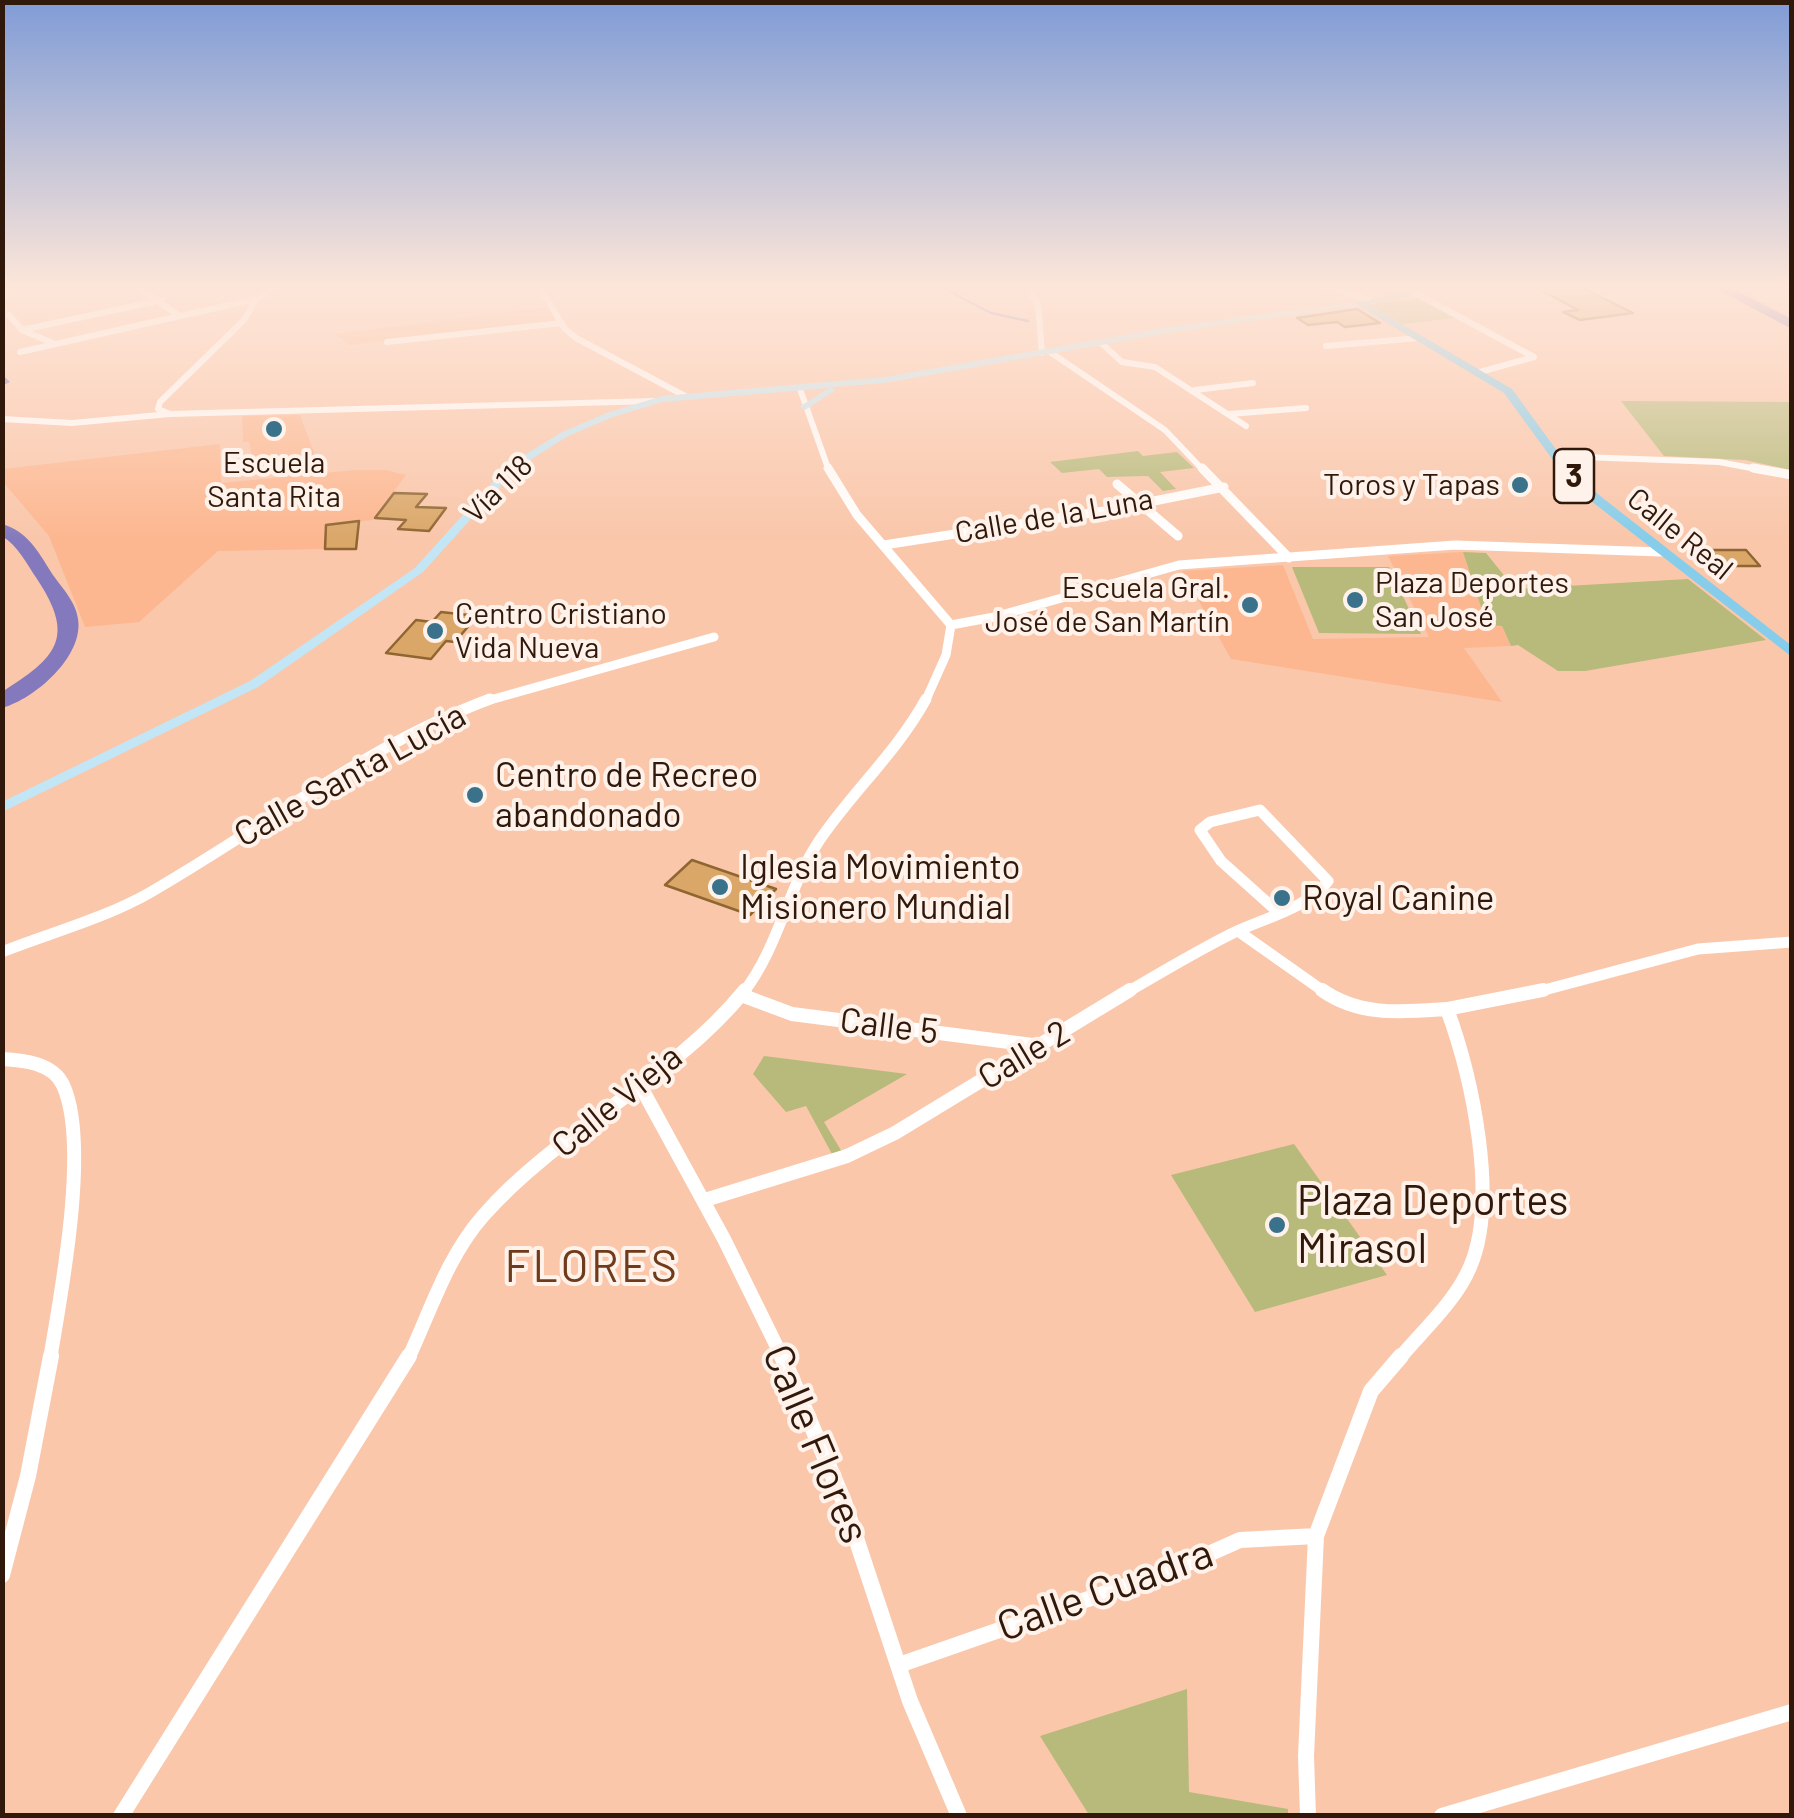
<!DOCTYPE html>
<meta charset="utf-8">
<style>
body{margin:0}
#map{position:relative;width:1794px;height:1818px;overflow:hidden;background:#fac7ab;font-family:Barlow,sans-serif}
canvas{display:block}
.frame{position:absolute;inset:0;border:5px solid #30190b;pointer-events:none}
</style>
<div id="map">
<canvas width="1794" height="1818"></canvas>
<div class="frame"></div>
</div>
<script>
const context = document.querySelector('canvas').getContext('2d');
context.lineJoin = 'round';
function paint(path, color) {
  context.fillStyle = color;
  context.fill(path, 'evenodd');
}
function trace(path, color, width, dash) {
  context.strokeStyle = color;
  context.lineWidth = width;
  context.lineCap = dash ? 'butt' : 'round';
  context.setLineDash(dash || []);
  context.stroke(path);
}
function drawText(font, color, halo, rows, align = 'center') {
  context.font = font + ' Barlow,sans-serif';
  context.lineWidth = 8;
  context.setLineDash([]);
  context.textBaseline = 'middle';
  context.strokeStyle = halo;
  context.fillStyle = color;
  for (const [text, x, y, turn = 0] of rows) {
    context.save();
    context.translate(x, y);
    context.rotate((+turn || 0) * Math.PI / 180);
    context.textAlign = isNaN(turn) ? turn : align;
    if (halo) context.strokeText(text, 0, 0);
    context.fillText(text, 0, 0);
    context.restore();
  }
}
const built = new Path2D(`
 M 548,307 L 557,323 L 349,345 L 335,334 Z
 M 300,415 L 315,455 L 253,462 L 249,442 L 243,442 L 242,416 Z
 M 220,444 L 221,483 L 355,470 L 386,470 L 406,475 L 373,520 L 326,525 L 325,549 L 218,551 L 139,622 L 85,627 L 49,536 L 3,482 L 2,469 Z
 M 1463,552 L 1487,624 L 1502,626 L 1511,646 L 1464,648 L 1502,702 L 1231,659 L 1182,571 L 1283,565 L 1313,639 L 1429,637 L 1388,556 Z`);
const green = new Path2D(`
 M 1419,298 L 1457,318 L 1402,324 L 1368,304 Z
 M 1621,401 L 1791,402 L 1791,470 L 1745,460 L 1664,456 Z
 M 1138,451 L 1143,456 L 1177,452 L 1194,468 L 1160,472 L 1176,489 L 1163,491 L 1148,476 L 1107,477 L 1099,469 L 1062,473 L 1050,462 Z
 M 1463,552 L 1486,553 L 1515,589 L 1688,579 L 1766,640 L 1585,671 L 1558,671 L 1518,645 L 1511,646 L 1502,626 L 1487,625 Z
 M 1292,567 L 1389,567 L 1421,634 L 1319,633 Z
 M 764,1056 L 907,1074 L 824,1122 L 842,1152 L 832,1154 L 806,1106 L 786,1112 L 753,1074 Z
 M 1294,1144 L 1387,1275 L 1255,1312 L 1171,1175 Z
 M 1187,1689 L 1189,1792 L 1288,1809 L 1288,1815 L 1089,1815 L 1040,1736 Z`);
const stream = new Path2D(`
 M 937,285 L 991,313 L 1028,321`);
const river = new Path2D(`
 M 1709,285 L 1726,285 L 1792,319 L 1792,329 Z
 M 2,374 L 10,382 L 2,386 Z
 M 2,524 C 27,531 38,551 51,572 C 60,586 76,601 78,619 C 84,656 35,699 2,708 L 2,692 C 57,657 76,638 37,579 C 26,563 19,547 2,536 Z`);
const building = new Path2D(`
 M 1531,285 L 1577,285 L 1633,313 L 1580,320 L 1563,312 L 1578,310 Z
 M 1357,309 L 1380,323 L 1345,327 L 1337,322 L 1308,325 L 1297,318 Z
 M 394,493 L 427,494 L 416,507 L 446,508 L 429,531 L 398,529 L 406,520 L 375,518 Z
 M 359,521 L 356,549 L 325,549 L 326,525 Z
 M 1700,550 L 1746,550 L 1760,566 L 1713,566 Z
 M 441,612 L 477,616 L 455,642 L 446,641 L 431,659 L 386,653 L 416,620 L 432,622 Z
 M 692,860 L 776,889 L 750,915 L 665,885 Z`);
const minorFar4 = new Path2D(`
 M 539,285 L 564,328 L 576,338 L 685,396
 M 1028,285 L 1038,305 L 1042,353
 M 1321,285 L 1372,301
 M 139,288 L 178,315
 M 1413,292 L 1534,357
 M 9,315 L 22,330 L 55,344
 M 22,330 L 162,300
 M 387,342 L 562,323
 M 1100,342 L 1122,362 L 1155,367 L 1246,426
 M 1326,346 L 1419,338
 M 20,352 L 256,299
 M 1050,352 L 1165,430 L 1204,471
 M 1480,372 L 1534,357
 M 800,389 L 829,471
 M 1195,390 L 1253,383
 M 170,414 L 158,409 L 160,402 L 244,320 L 256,299 L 281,285
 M 1229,414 L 1306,408
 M 2,419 L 72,423 L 170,414 L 655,401
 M 1555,456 L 1719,462 L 1767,471`);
const minorFar3 = new Path2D(`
 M 828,468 L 857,515 L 951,625 L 946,655 L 925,702
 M 1202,468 L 1289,558
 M 1753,468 L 1792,475
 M 1117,484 L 1178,536
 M 884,545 L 1104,511 L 1224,487
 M 951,625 L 994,617 L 1179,565 L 1455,545 L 1661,552
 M 483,702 L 714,637`);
const minorFar2 = new Path2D(`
 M 1238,931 L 1326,993
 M 2,952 C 50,933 106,918 151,892 C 264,827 367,745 490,699
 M 743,993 C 779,947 787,889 819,841 C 852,792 897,752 926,699
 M 1126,993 C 1160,973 1195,952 1231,934 C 1263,918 1305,910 1328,881 L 1260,810 L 1210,822 L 1200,830 L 1221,861 L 1279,913
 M 1533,993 L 1698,949 L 1792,942`);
const minorFar1 = new Path2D(`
 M 1322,990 C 1360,1017 1403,1012 1447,1009
 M 741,995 L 792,1014 L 1040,1046
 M 2,1059 C 23,1060 53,1063 63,1085 C 90,1143 61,1294 50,1359
 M 641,1087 L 724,1239 L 783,1359
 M 705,1200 L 847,1156 L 895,1133 L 1130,990
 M 408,1359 C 431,1310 447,1257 483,1216 C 559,1129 671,1081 745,990
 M 1399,1359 C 1422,1331 1456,1301 1470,1267 C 1499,1200 1472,1077 1447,1009 L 1543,990`);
const minor = new Path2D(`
 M 782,1356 L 844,1502 L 910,1701 L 959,1816
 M 2,1575 L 28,1476 L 51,1356
 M 899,1665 L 1177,1568 L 1240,1540 L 1316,1536
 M 121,1816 L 409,1356
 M 1308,1816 L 1306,1756 L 1316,1536 L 1371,1391 L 1401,1356
 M 1442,1816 L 1792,1712`);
const secondary = new Path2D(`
 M 1359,301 L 1363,303 L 1362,305 L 1169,333 L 885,383 L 831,387 L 835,390 L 833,392 L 805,410 L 800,407 L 802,405 L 829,388 L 663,402 L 613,417 L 568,436 L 516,469 L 423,572 L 258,687 L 2,812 L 2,802 L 250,681 L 415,568 L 508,465 L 562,432 L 607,413 L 662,396 L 885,377 L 1169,327 Z`);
const primary = new Path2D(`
 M 1413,285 L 1423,285 L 1409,297 L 1368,304 L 1512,389 L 1563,459 L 1599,495 L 1792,646 L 1792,657 L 1591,501 L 1555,463 L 1504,393 L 1354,303 L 1403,293 Z`);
const markers = [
 [274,429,10,"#3a728c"],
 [1520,485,10,"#3a728c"],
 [1355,600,10,"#3a728c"],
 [1250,605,10,"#3a728c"],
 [435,631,10,"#3a728c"],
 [475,795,10,"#3a728c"],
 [720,887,10,"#3a728c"],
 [1282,898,10,"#3a728c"],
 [1277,1225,10,"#3a728c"]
];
const farPoinames = [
 ["Escuela",274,463,"center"],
 ["Santa Rita",274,497,"center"],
 ["Toros y Tapas",1500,485],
 ["Plaza Deportes",1375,583,"left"],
 ["San José",1375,617,"left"],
 ["Escuela Gral.",1230,588],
 ["José de San Martín",1230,622],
 ["Centro Cristiano",455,614,"left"],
 ["Vida Nueva",455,648,"left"]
];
const farStreetnames = [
 ["Vía 118",498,489,-44],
 ["Calle de la Luna",1054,516,-10],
 ["Calle Real",1680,534,39]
];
const shields = [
 [1574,476,40]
];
const shieldNames = [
 ["3",1574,476]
];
const streetNames = [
 ["Calle Santa Lucía",350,775,-29],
 ["Calle 5",889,1026,7],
 ["Calle 2",1024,1055,-31],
 ["Calle Vieja",617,1101,-39]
];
const poiNames = [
 ["Centro de Recreo",495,775],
 ["abandonado",495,815],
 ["Iglesia Movimiento",740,867],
 ["Misionero Mundial",740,907],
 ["Royal Canine",1302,898]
];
const nearPoinames = [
 ["Plaza Deportes",1297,1201],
 ["Mirasol",1297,1249]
];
const nearStreetnames = [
 ["Calle Flores",816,1444,67],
 ["Calle Cuadra",1105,1590,-20]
];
const nearNeighbourhoodnames = [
 ["FLORES",592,1267]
];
paint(built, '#fcb790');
paint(green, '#b7ba7a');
trace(stream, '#8479bc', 2.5);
paint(river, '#8479bc');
paint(building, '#daa769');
trace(building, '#8f6632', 2.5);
trace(minorFar4, '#fff', 6);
trace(minorFar3, '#fff', 9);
trace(minorFar2, '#fff', 11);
trace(minorFar1, '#fff', 14);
trace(minor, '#fff', 16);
paint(secondary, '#c2e6f5');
paint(primary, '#85cdeb');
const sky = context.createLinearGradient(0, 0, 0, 540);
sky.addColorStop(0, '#809cd6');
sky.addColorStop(0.53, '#fde6d9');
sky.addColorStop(1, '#fde6d900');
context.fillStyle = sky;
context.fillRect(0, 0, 1794, 540);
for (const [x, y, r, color] of markers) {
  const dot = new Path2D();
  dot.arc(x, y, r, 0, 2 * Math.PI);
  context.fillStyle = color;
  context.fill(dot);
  trace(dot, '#fff2ea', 4);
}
drawText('30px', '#30190b', '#fff2ea', farPoinames, 'right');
drawText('30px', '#30190b', '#fff2ea', farStreetnames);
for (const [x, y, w] of shields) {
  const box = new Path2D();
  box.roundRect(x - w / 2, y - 27, w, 54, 8);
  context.fillStyle = '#fff2ea';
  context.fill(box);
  trace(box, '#30190b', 2.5);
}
drawText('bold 32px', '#30190b', null, shieldNames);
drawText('35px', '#30190b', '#fff2ea', streetNames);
drawText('35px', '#30190b', '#fff2ea', poiNames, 'left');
drawText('42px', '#30190b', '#fff2ea', nearPoinames, 'left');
drawText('42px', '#30190b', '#fff2ea', nearStreetnames);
context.letterSpacing = '2.5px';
drawText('45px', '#6f3b1a', '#fff2ea', nearNeighbourhoodnames);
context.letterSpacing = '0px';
</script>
